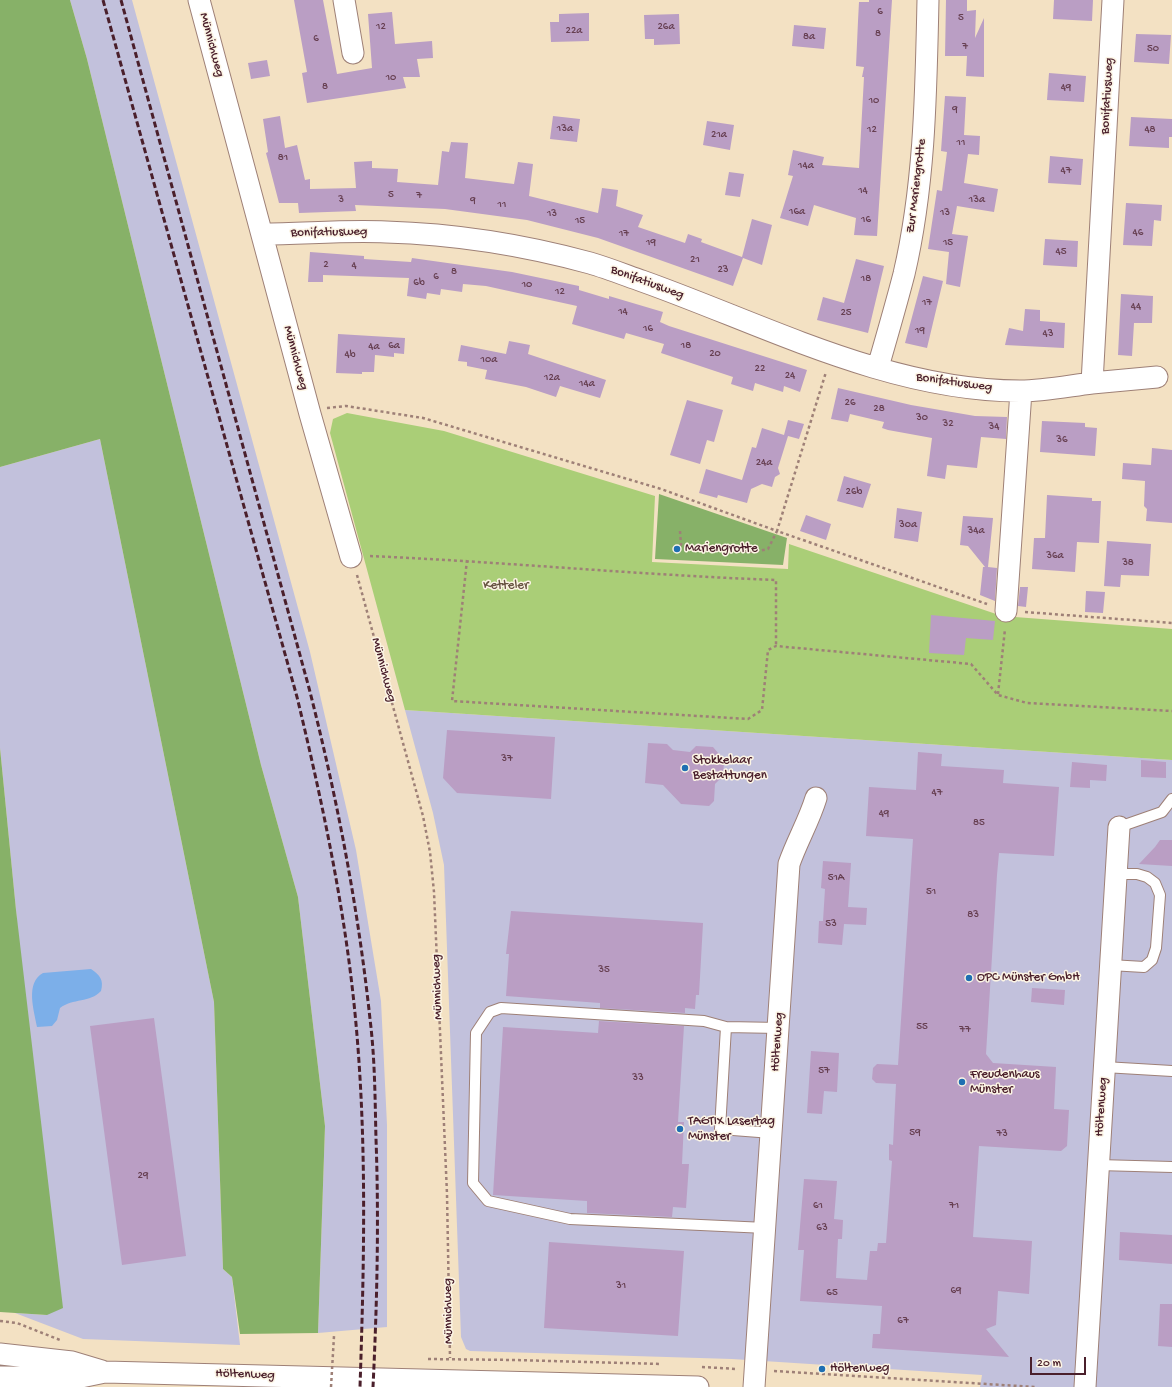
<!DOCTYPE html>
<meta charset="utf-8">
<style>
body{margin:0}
#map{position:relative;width:1172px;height:1387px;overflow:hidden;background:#f3e1c3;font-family:"Gochi Hand",sans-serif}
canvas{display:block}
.scale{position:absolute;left:1030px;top:1357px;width:56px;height:18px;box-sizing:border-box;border:2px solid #4a1f2b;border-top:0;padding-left:5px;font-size:12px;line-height:14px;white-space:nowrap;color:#4a1f2b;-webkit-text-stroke:3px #fcf5e5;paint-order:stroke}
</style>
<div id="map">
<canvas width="1172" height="1387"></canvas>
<div class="scale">20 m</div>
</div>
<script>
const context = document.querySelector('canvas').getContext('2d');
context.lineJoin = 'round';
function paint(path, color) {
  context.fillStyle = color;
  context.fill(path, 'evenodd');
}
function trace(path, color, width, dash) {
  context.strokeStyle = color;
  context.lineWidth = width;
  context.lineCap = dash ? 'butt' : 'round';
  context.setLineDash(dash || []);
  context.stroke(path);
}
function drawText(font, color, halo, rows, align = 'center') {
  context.font = font + ' "Gochi Hand",sans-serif';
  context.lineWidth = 3;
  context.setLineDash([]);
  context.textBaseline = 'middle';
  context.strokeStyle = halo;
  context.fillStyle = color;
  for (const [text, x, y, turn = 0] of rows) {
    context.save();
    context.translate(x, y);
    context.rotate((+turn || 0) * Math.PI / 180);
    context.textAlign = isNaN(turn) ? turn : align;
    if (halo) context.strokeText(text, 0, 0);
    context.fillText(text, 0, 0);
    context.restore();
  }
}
const industrial = new Path2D(`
 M 70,0 L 132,0 L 310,652 L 356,850 L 381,1001 L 387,1125 L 387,1327 L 318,1333 L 325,1126 L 298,897 L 261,765 L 87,59 Z
 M 100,439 L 214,1002 L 223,1269 L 232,1277 L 240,1345 L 83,1339 L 15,1313 L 47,1315 L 16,910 L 0,748 L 0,467 Z
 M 405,710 L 1172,760 L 1172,1387 L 980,1387 L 982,1375 L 732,1359 L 470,1351 L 466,1349 L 461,1337 L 444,865 L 433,813 Z`);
const green = new Path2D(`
 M 347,413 L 444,431 L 655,496 L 652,562 L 788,569 L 789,544 L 1002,616 L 1172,629 L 1172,760 L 405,710 L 330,433 L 333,419 Z`);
const forest = new Path2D(`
 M 0,0 L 70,0 L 87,59 L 261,765 L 298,897 L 325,1126 L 318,1333 L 240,1334 L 232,1277 L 223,1269 L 214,1002 L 100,439 L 0,467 Z
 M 659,494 L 787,538 L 783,565 L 655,559 Z
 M 0,748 L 16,910 L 63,1308 L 47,1315 L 0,1312 Z`);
const water = new Path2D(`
 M 91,969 C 100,975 104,980 101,991 C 90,1003 73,998 60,1008 L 57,1020 L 52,1026 L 37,1027 C 34,1010 25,983 43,973 Z`);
const building = new Path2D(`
 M 294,0 L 323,0 L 337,74 L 372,68 L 368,14 L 392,12 L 395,44 L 432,41 L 433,58 L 417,59 L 420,77 L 403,77 L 406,88 L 307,103 L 302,73 L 307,72 Z
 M 869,0 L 892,0 L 877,236 L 854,235 L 856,218 L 814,205 L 808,226 L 780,218 L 793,176 L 788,175 L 793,150 L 824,157 L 822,165 L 859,168 L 864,77 L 862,77 L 864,67 L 856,66 L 858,21 L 859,2 L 869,2 Z
 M 946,0 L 967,0 L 967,11 L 976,10 L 975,38 L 984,18 L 984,77 L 966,76 L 967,56 L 945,56 Z
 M 1054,0 L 1093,0 L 1092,21 L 1053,19 Z
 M 589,13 L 589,41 L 551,42 L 550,22 L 559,22 L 559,14 Z
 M 679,14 L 680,44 L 654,45 L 654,39 L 645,39 L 644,15 Z
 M 794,25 L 826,28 L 824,49 L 792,46 Z
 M 1136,34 L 1171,35 L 1169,64 L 1134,62 Z
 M 267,60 L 270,76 L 251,79 L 248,63 Z
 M 1049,73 L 1086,76 L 1084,102 L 1047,100 Z
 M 945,96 L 966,97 L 964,135 L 980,136 L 979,155 L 968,154 L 964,183 L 998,189 L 994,212 L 957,206 L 952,234 L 968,236 L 960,287 L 946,284 L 949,252 L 928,249 L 937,190 L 942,191 L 947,152 L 941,151 Z
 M 280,116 L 285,148 L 297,145 L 305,180 L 310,179 L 310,189 L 356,188 L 354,162 L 372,161 L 372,168 L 398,169 L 397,182 L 438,185 L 442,151 L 449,152 L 451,142 L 468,143 L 465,178 L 514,184 L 518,162 L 533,164 L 529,196 L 598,213 L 602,188 L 618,190 L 616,206 L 643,215 L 638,227 L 685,243 L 688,234 L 702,239 L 701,242 L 742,257 L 752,219 L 772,225 L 762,265 L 743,258 L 733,286 L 598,238 L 527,220 L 445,209 L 355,205 L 356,211 L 299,213 L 298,203 L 279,203 L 266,153 L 268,152 L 263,119 Z
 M 553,116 L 580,119 L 577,142 L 550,139 Z
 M 1131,117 L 1172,119 L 1172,137 L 1169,137 L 1169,148 L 1129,146 Z
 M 707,121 L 734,125 L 730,150 L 703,145 Z
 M 1050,156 L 1083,159 L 1081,185 L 1048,183 Z
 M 729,172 L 744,174 L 740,197 L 725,195 Z
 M 1126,203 L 1162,205 L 1161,221 L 1154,220 L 1152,246 L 1123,245 Z
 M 1045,239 L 1078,241 L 1077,267 L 1043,265 Z
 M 310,252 L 364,256 L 364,259 L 411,262 L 412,258 L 426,260 L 512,272 L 579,286 L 579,290 L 609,299 L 609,296 L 663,312 L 660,322 L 669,326 L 807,370 L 800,392 L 784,386 L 783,392 L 755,383 L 753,391 L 731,384 L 733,377 L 661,353 L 664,344 L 626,333 L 624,339 L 572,324 L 577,306 L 486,286 L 463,284 L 462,292 L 441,289 L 440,295 L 427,293 L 426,299 L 407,296 L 409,278 L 323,275 L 323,282 L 308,282 Z
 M 856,259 L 884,266 L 868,333 L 817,320 L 823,297 L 844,303 Z
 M 923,276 L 943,281 L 927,348 L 905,343 Z
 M 1121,294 L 1153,296 L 1152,323 L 1134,323 L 1132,356 L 1118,355 Z
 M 1025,309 L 1040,310 L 1040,321 L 1065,323 L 1064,348 L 1005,345 L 1009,328 L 1023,331 Z
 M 338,334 L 405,338 L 404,354 L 394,353 L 394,357 L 375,355 L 374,372 L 362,372 L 362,374 L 336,373 Z
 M 509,341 L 530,345 L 528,354 L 606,380 L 600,398 L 560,386 L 556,397 L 526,387 L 485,379 L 487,370 L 467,366 L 467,362 L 458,361 L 461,345 L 506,354 Z
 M 838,388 L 911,405 L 975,416 L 1007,417 L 1006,439 L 981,437 L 977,468 L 947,465 L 945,479 L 927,476 L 932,438 L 888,430 L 882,428 L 884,422 L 850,414 L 848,422 L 831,419 Z
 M 687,400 L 723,410 L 714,442 L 707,440 L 700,464 L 670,455 Z
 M 788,420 L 804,424 L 799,439 L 788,436 L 778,468 L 780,474 L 775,477 L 772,487 L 762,484 L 751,489 L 747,503 L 718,495 L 717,498 L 699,493 L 706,469 L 742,480 L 752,447 L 756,448 L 762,428 L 784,435 Z
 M 1042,421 L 1085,423 L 1085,427 L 1097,428 L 1095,456 L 1040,452 Z
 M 1152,448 L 1172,450 L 1172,523 L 1146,521 L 1147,509 L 1144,506 L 1145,481 L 1122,479 L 1123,463 L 1151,465 Z
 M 844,476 L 871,484 L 863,508 L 837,501 Z
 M 1047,495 L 1092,498 L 1092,501 L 1101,501 L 1099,543 L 1077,542 L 1075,572 L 1032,569 L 1034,538 L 1045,538 Z
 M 897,508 L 922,512 L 918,542 L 894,538 Z
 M 806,515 L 831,524 L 826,540 L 800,531 Z
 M 963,516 L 993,518 L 988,567 L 997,568 L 995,601 L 980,595 L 983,567 L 985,567 L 968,546 L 960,545 Z
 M 1107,541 L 1151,544 L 1149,576 L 1121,575 L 1120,587 L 1104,586 Z
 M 1020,587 L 1028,587 L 1026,607 L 1018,606 Z
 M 1086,591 L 1105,592 L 1103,613 L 1085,612 Z
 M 931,615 L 995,621 L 993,640 L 966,638 L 964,655 L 929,653 Z
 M 447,730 L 555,737 L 551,799 L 457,793 L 443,778 Z
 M 648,743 L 667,744 L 673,750 L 690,752 L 696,746 L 713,747 L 724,760 L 723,776 L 715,784 L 714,801 L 709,806 L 681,804 L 663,785 L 645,783 Z
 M 918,752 L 942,754 L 941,766 L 1004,770 L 1003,783 L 1059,787 L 1054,856 L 999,853 L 997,875 L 986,1054 L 993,1063 L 1056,1067 L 1054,1109 L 1069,1110 L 1067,1146 L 1061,1151 L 979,1146 L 973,1237 L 1032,1241 L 1029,1294 L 998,1291 L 996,1325 L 986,1329 L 1009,1357 L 872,1348 L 873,1334 L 880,1334 L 882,1306 L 800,1301 L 804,1250 L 798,1250 L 804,1179 L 837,1181 L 834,1219 L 843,1220 L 842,1239 L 838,1239 L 836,1278 L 867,1280 L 870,1251 L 877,1251 L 878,1243 L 886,1243 L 892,1161 L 889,1160 L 889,1144 L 893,1145 L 896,1084 L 876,1083 L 872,1079 L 873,1068 L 877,1064 L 898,1065 L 913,839 L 866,836 L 868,804 L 869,787 L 916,790 Z
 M 1141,760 L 1166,762 L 1166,778 L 1141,777 Z
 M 1072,762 L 1107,765 L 1106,781 L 1090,780 L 1090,788 L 1070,787 Z
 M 1160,840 L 1172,840 L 1172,866 L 1139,864 L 1155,847 Z
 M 823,861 L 851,863 L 848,907 L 867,908 L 866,925 L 844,924 L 842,945 L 818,943 L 819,921 L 823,921 L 825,889 L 821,888 Z
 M 511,911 L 703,923 L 699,995 L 696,995 L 695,1009 L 685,1008 L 685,1013 L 600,1008 L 600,1003 L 506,996 L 509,954 L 506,954 Z
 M 1032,988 L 1065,990 L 1064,1005 L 1031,1002 Z
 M 154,1018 L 186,1256 L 122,1265 L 90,1026 Z
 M 599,1021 L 684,1026 L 678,1122 L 684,1122 L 682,1164 L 689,1164 L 686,1208 L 673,1207 L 672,1217 L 587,1213 L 587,1201 L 493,1195 L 503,1027 L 598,1033 Z
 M 811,1051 L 839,1053 L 837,1092 L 824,1091 L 822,1114 L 807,1113 Z
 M 1120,1232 L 1172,1235 L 1172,1264 L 1119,1260 Z
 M 549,1242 L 684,1251 L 678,1336 L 544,1328 Z
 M 1160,1304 L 1172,1304 L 1172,1347 L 1158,1346 Z`);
const path = new Path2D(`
 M 327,408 L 346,406 L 423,418 L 661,489 L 777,531 L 826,372
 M 680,531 L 681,545 L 686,548 L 754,552 L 768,549 L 777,531 L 987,604
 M 370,556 C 506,562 640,575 776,580 L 776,646
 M 467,560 L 452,701 L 748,719 L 762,710 L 768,650 L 776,646 L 971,664 L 998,695 L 1027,703 L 1172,711
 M 357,575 L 423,816 L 430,852 L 434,892 L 447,1194 L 450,1358
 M 1025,612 L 1172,623
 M 998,694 L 1005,629
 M 0,1321 L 17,1323 L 60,1340
 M 428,1359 L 515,1360 L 661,1364
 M 702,1367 L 737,1369
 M 774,1371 L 1035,1387`);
const lane = new Path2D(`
 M 1119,827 L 1162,812 L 1172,799
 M 1110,965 L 1144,967 L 1152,960 L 1156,948 L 1160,895 L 1155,883 L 1147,877 L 1137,874 L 1116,874
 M 726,1027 L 720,1129 L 772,1133
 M 1104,1067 L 1172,1071
 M 1098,1165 L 1172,1167
 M 766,1228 L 570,1219 L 488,1201 L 473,1183 L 476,1033 L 490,1012 L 501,1008 L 704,1021 L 726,1027 L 779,1028`);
const street = new Path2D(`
 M 199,0 L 310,414 L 351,557
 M 344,0 L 353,53
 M 262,234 C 303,234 345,230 386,232 C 455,234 524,245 590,263 C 607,268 625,275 642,281 C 763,324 889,391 1020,391 C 1043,391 1068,386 1092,383 L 1113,0
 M 878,367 C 887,336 896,305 904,274 C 925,184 926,91 928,0
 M 1092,383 L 1157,377
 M 1006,611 L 1021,391
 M 0,1354 L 72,1362 L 102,1371
 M 0,1377 L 76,1378 L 105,1372 L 698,1387
 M 754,1387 L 789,864 C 797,841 809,821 816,798
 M 1085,1387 L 1119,827`);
const rail = new Path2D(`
 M 103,0 L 297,697 C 323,805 346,913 356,1024 C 367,1145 364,1266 360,1387
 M 121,0 L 309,688 C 337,797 358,907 370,1019 C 375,1059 375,1099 376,1139 C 379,1222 377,1304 373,1387`);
const pathBridge = new Path2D(`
 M 331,1387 L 334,1336`);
const markers = [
 [677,549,4,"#1f6fb2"],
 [685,768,4,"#1f6fb2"],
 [969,978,4,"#1f6fb2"],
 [962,1082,4,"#1f6fb2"],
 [680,1129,4,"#1f6fb2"],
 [822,1369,4,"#1f6fb2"]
];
const numberNames = [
 ["6",880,12],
 ["5",961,18],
 ["12",381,27],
 ["26a",666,27],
 ["22a",574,31],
 ["8",878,34],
 ["8a",809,37],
 ["6",316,39],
 ["7",965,47],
 ["50",1153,49],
 ["10",391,78],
 ["8",325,87],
 ["49",1066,88],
 ["10",874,101],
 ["9",955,110],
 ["13a",565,129],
 ["12",872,130],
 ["48",1150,130],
 ["21a",719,135],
 ["11",961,143],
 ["81",283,158],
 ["14a",806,166],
 ["47",1066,171],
 ["14",863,191],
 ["5",391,195],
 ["7",419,196],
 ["3",341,200],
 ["13a",977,200],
 ["9",473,201],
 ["11",502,205],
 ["16a",797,212],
 ["13",945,213],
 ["13",552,214],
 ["16",866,220],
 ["15",580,221],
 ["46",1138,233],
 ["17",624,234],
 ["19",651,243],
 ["15",948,243],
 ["45",1061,252],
 ["21",695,260],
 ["2",326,265],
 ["4",354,266],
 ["23",723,270],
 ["8",454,272],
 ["6",436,277],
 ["18",866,279],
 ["6b",419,283],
 ["10",527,285],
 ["12",560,292],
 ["17",927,303],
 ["44",1136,307],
 ["14",623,312],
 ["25",846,313],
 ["16",648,329],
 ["19",920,331],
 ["43",1048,334],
 ["6a",394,346],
 ["18",686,346],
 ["4a",374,347],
 ["20",715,354],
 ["4b",350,355],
 ["10a",489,360],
 ["22",760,369],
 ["24",790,376],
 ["12a",552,378],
 ["14a",587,384],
 ["26",850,403],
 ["28",879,409],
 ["30",922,418],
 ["32",948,424],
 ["34",994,427],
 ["36",1062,440],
 ["24a",764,463],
 ["26b",854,492],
 ["30a",908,525],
 ["34a",976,531],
 ["36a",1055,556],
 ["38",1128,563],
 ["37",507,759],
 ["47",937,793],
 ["49",884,814],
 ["85",979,823],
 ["51A",836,878],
 ["51",931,892],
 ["83",973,915],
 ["53",831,924],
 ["35",604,970],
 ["55",922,1027],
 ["77",965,1030],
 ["57",824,1071],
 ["33",638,1078],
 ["59",915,1133],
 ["73",1002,1134],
 ["29",143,1176],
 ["61",818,1206],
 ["71",954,1206],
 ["63",822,1228],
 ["31",621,1286],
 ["69",956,1291],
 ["65",832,1293],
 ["67",903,1321]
];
const streetNames = [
 ["Münnichweg",211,45,75],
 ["Bonifatiusweg",1108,96,-87],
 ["Zur Mariengrotte",917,186,-83],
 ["Bonifatiusweg",329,233,-1],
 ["Bonifatiusweg",647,283,20],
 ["Münnichweg",295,358,75],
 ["Bonifatiusweg",954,383,8],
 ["Münnichweg",383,670,75],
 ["Münnichweg",438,987,-92],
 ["Höltenweg",778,1042,-86],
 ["Höltenweg",1102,1107,-86],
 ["Münnichweg",449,1311,-91],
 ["Höltenweg",245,1375,2]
];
const poiNames = [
 ["Mariengrotte",685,549],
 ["Stokkelaar",693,761],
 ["Bestattungen",693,776],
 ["OPC Münster GmbH",977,978],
 ["Freudenhaus",970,1075],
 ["Münster",970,1090],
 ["TAGTIX Lasertag",688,1122],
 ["Münster",688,1137],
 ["Höltenweg",830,1369]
];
const parkNames = [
 ["Ketteler",506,586]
];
paint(industrial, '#c2c1dc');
paint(green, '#aace77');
paint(forest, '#87b168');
paint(water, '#7cafe9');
paint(building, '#ba9ec4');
trace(lane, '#9e8077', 12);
trace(street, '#9e8077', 23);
trace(path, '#9e8077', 2.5, [3, 3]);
trace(lane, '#fff', 10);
trace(street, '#fff', 21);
trace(rail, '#4a1f2b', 3, [6, 3]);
trace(pathBridge, '#9e8077', 2.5, [3, 3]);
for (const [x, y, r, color] of markers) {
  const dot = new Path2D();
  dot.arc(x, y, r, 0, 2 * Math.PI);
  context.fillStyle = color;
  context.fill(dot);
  trace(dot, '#fcf5e5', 1.5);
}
drawText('11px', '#663f51', null, numberNames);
drawText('13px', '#4a1f2b', '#fcf5e5', streetNames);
drawText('13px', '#4a1f2b', '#fcf5e5', poiNames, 'left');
drawText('13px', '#675442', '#fcf5e5', parkNames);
</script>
